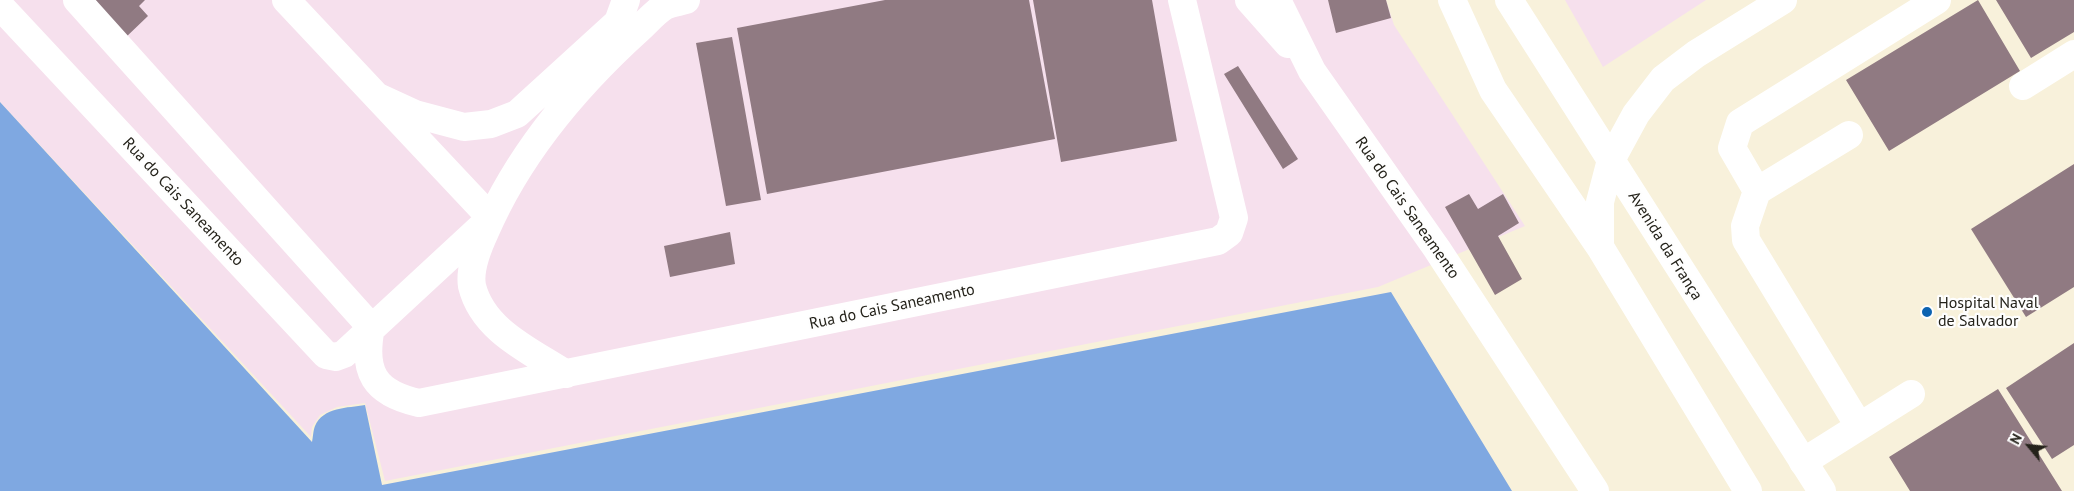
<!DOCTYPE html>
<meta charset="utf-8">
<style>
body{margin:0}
#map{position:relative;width:2074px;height:491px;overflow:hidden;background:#f8f1db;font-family:"PT Sans",sans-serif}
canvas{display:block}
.north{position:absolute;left:2004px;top:421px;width:50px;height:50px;-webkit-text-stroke:4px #fefefe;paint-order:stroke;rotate:298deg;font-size:14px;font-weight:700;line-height:20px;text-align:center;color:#24221a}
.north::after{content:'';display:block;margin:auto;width:18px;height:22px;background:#24221a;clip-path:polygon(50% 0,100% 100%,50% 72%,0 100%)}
</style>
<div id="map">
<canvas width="2074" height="491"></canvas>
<div class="north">N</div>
</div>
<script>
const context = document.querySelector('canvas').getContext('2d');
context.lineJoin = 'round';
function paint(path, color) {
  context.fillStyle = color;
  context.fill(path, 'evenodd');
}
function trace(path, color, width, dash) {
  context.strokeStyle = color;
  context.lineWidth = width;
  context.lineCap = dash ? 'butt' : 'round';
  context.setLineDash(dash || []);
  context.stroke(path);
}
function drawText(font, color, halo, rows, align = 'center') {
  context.font = font + ' "PT Sans",sans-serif';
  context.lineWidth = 4.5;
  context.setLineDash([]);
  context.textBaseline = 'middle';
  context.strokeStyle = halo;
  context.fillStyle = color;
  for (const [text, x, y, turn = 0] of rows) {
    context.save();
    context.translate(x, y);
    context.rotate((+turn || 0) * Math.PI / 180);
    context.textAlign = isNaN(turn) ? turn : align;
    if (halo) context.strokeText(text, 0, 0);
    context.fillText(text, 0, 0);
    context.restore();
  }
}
const industrial = new Path2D(`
 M 0,0 L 1386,0 L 1394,25 L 1525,226 L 1378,287 L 385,481 L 365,403 L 337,407 L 320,415 L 312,427 L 311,437 L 0,102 Z
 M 1565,0 L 1706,0 L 1603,67 Z`);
const water = new Path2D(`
 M 0,102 L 312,442 C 313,438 313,431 315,426 C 323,407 348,408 365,405 L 382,485 L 1391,292 L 1512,491 L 0,491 Z`);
const building = new Path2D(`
 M 87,0 L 145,0 L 139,6 L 148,16 L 124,39 Z
 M 885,0 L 1029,0 L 1055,139 L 767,194 L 737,28 Z
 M 1033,0 L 1152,0 L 1177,141 L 1061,162 Z
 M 1328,0 L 1386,0 L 1391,18 L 1336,33 Z
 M 1978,0 L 2020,71 L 1889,151 L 1846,80 Z
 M 1996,0 L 2074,0 L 2074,32 L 2031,58 Z
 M 732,37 L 761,200 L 726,206 L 696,43 Z
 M 1238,66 L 1298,159 L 1283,169 L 1224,74 Z
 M 2074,164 L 2074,287 L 2026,317 L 1971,229 Z
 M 1469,194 L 1478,209 L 1503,194 L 1519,223 L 1498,236 L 1522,279 L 1495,295 L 1445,207 Z
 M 730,232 L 735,264 L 670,277 L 664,246 Z
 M 2074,343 L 2074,445 L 2052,459 L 2006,388 Z
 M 1998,389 L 2062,491 L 1910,491 L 1889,457 Z`);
const minor = new Path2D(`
 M 77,0 L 371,327 C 362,372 374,393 419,403 L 1218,241 L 1229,233 L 1234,218 L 1182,0
 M 286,0 L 491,218
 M 1249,0 L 1288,44
 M 1277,0 L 1312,71 L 1437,249 L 1595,491
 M 0,6 L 326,355 L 336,357 L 344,354 L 491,218
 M 2023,86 L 2074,54
 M 378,97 L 415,114 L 464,127 L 491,124 L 517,114 L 618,22 L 626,0
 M 1849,135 L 1757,191 L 1745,226 L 1746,240 L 1859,426
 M 1757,191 L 1732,148 L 1740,123 L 1937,0
 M 566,374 C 531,351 483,331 472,286 C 469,269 478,247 485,232 C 519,153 576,86 639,29 C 647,22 655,12 665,6 C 671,3 680,2 686,0
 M 1803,462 L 1911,394`);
const major = new Path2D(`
 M 1452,0 L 1493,90 L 1600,247 L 1748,491
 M 1509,0 L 1822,491
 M 1600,247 L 1600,202 L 1611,160 L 1636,114 L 1663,79 L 1696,54 L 1783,0`);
const markers = [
 [1927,312,6,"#0c63b1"]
];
const streetNames = [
 ["Rua do Cais Saneamento",183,202,47],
 ["Rua do Cais Saneamento",1407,208,55],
 ["Avenida da França",1665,246,58],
 ["Rua do Cais Saneamento",892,307,-12]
];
const poiNames = [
 ["Hospital Naval",1938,303],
 ["de Salvador",1938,321]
];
paint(industrial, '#f6e0ed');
paint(water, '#7fa8e1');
paint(building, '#907a82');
trace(minor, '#fff', 28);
trace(major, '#fff', 28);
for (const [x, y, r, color] of markers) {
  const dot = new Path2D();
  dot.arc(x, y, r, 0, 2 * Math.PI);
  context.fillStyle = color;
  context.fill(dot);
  trace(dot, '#fefefe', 2);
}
drawText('16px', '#24221a', '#fefefe', streetNames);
drawText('16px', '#24221a', '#fefefe', poiNames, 'left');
</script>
